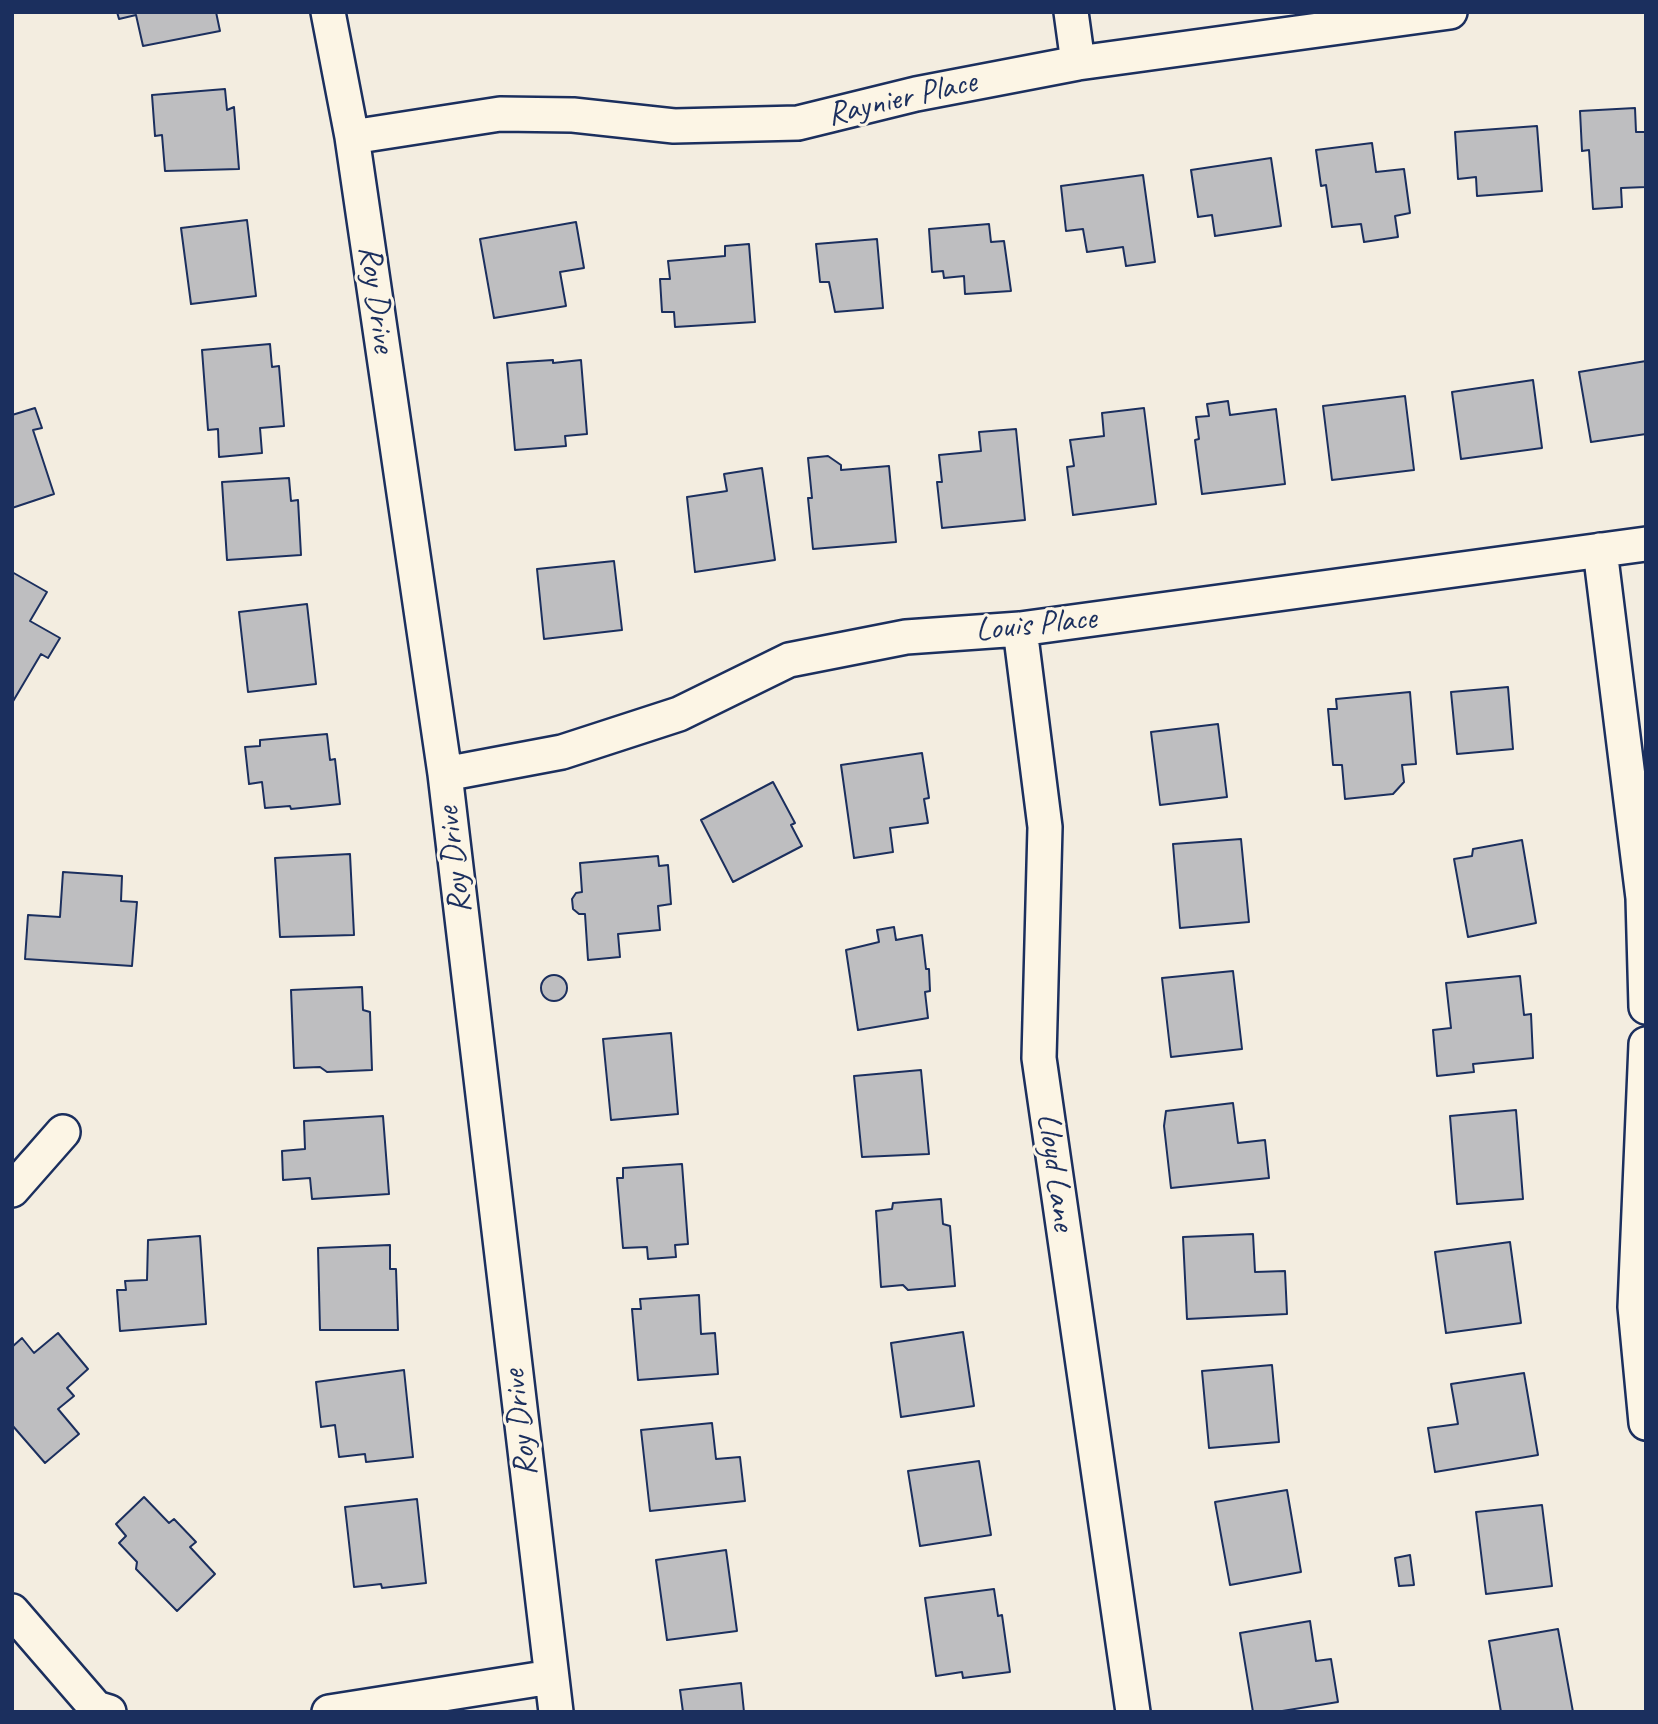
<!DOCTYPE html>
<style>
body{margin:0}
#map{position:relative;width:1658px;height:1724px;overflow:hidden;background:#f3ede0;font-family:Caveat,sans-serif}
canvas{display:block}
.frame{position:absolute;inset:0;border:14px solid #1b2f5e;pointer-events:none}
</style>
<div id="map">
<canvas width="1658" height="1724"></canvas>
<div class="frame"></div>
</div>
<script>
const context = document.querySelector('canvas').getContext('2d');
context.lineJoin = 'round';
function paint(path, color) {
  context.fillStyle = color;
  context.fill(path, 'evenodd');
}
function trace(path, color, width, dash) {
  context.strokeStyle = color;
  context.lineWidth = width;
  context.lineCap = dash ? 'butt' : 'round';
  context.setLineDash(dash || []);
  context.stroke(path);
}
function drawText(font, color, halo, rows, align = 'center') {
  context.font = font + ' Caveat,sans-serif';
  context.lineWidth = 6;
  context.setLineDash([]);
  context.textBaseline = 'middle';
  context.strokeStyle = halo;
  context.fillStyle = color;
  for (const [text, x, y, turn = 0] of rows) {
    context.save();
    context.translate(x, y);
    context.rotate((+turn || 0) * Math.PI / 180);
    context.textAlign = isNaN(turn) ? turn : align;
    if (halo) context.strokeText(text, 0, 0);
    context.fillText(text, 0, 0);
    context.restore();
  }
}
const building = new Path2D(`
 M 117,12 L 216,12 L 220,31 L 143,46 L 136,15 L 119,19 Z
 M 225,89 L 227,110 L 234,107 L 239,169 L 165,171 L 162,135 L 155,136 L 152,95 Z
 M 1635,108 L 1636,132 L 1646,132 L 1646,187 L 1621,188 L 1622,207 L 1593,209 L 1589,150 L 1582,151 L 1580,111 Z
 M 1537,126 L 1542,191 L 1477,196 L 1476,177 L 1458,179 L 1455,132 Z
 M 1372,143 L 1376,172 L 1404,169 L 1410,213 L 1395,216 L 1398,237 L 1364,242 L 1361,224 L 1332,227 L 1326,185 L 1321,186 L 1316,150 Z
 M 1271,158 L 1281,226 L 1215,236 L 1212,215 L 1198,217 L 1191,170 Z
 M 1143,175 L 1155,262 L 1126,266 L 1123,247 L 1087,252 L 1083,229 L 1066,231 L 1061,186 Z
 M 247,220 L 256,296 L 191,304 L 181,228 Z
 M 576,222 L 584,268 L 560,272 L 566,306 L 494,318 L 480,239 Z
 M 989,224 L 991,242 L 1004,241 L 1011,291 L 965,294 L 964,276 L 944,278 L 943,271 L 932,272 L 929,229 Z
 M 877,239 L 883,308 L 835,312 L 829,282 L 820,282 L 816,244 Z
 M 749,244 L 755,322 L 675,327 L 674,312 L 662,312 L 660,279 L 670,279 L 668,261 L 725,256 L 725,246 Z
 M 270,344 L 272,367 L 279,366 L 284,426 L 260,428 L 262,453 L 219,457 L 218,429 L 208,430 L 202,350 Z
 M 553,360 L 553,363 L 581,360 L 587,434 L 565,436 L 566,446 L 515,450 L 507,363 Z
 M 1646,361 L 1646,434 L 1591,442 L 1579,372 Z
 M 1533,380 L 1542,448 L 1461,459 L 1452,392 Z
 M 1405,396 L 1414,470 L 1332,480 L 1323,406 Z
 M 1228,401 L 1230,415 L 1276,409 L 1285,484 L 1202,494 L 1195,440 L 1199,439 L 1196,417 L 1209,416 L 1207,404 Z
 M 35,408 L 42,428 L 33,430 L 54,494 L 12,508 L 12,415 Z
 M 1144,408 L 1156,504 L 1073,515 L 1067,467 L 1074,466 L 1070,440 L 1104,436 L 1102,413 Z
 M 1016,429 L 1025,520 L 942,528 L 937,482 L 942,482 L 939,455 L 981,451 L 979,432 Z
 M 828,456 L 841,465 L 841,470 L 889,466 L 896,542 L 813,549 L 808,498 L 812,498 L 808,458 Z
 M 762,468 L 775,560 L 695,572 L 687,497 L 727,491 L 724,474 Z
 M 289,478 L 291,501 L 298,500 L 301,555 L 227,560 L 222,482 Z
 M 614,561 L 622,630 L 544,639 L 537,569 Z
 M 12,572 L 47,592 L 30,621 L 60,638 L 48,658 L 41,654 L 12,703 Z
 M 307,604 L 316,684 L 248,692 L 239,612 Z
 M 1508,687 L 1513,749 L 1457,754 L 1451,692 Z
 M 1410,692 L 1416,764 L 1402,765 L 1404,782 L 1393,794 L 1345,799 L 1342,765 L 1333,765 L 1328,709 L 1337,709 L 1336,699 Z
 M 1218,724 L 1227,797 L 1160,805 L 1151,732 Z
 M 327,734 L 330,760 L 335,759 L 340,804 L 291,809 L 290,806 L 265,808 L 262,782 L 249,784 L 245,747 L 260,746 L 260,740 Z
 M 922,753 L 929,798 L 924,799 L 928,823 L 890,828 L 893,852 L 854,858 L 841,765 Z
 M 773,782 L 795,823 L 791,825 L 802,846 L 733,882 L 701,820 Z
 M 1241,839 L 1249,922 L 1180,928 L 1173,844 Z
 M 1522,840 L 1536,923 L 1468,937 L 1454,859 L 1472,856 L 1473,849 Z
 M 350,854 L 354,935 L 280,937 L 275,858 Z
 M 658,856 L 659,866 L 668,865 L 671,904 L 658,906 L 660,930 L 618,934 L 620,957 L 588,960 L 585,914 L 579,914 L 573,909 L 572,899 L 576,893 L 582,892 L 580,863 Z
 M 63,872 L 122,876 L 121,901 L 137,902 L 132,966 L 25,959 L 28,915 L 60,917 Z
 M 894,927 L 896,940 L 922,935 L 926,969 L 929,969 L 930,991 L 925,992 L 928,1018 L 858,1030 L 846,950 L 879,942 L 877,930 Z
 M 1233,971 L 1242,1049 L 1171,1057 L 1162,978 Z
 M541 988a13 13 0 1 1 26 0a13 13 0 1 1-26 0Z
 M 1520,976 L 1524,1015 L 1531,1014 L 1533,1058 L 1473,1064 L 1474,1072 L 1437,1076 L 1433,1030 L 1451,1028 L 1446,983 Z
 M 362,987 L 363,1010 L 370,1012 L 372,1070 L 327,1072 L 320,1067 L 294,1068 L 291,990 Z
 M 671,1033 L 678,1114 L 611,1120 L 603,1039 Z
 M 921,1070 L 929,1154 L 862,1157 L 854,1076 Z
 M 1233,1103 L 1238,1143 L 1265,1140 L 1269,1178 L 1171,1188 L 1164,1126 L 1166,1111 Z
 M 1516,1110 L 1523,1199 L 1457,1204 L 1450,1116 Z
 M 383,1116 L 389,1194 L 312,1199 L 310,1178 L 283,1180 L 282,1151 L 305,1149 L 304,1121 Z
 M 682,1164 L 688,1244 L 675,1245 L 676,1257 L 648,1259 L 647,1247 L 623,1248 L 617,1178 L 623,1178 L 623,1168 Z
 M 941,1199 L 943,1224 L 950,1226 L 955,1286 L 908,1290 L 903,1285 L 881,1287 L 876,1211 L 892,1209 L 893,1203 Z
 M 1253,1234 L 1255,1272 L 1285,1271 L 1287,1314 L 1187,1319 L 1183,1237 Z
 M 200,1236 L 206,1324 L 120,1331 L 117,1290 L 126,1290 L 125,1281 L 147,1280 L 148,1240 Z
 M 1510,1242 L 1521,1323 L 1446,1333 L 1435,1252 Z
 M 390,1245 L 390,1269 L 396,1269 L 398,1330 L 320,1330 L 318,1248 Z
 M 699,1295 L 701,1334 L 715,1333 L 718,1374 L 638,1380 L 632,1309 L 641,1309 L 640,1299 Z
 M 963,1332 L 974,1406 L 901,1417 L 891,1343 Z
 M 58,1333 L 88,1369 L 67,1388 L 74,1396 L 58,1409 L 79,1434 L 45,1463 L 12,1425 L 12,1347 L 22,1338 L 34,1353 Z
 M 1272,1365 L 1279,1442 L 1209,1448 L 1202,1371 Z
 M 404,1370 L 413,1457 L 366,1462 L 365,1454 L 339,1457 L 335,1425 L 321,1427 L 316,1382 Z
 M 1524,1373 L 1538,1455 L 1435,1472 L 1428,1428 L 1458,1424 L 1451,1384 Z
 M 712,1423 L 716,1459 L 740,1457 L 745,1501 L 650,1511 L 641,1430 Z
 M 979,1461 L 991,1535 L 920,1546 L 908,1471 Z
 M 1287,1490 L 1301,1572 L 1230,1585 L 1215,1502 Z
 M 144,1497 L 169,1523 L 174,1519 L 196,1542 L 190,1547 L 215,1574 L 177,1611 L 136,1569 L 137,1562 L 119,1543 L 126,1536 L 116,1524 Z
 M 417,1499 L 426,1583 L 382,1588 L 381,1584 L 354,1587 L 345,1507 Z
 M 1542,1505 L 1552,1586 L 1486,1594 L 1476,1512 Z
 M 726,1550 L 737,1631 L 667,1640 L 656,1560 Z
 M 1410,1555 L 1414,1585 L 1399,1586 L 1395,1558 Z
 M 994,1589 L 998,1616 L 1002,1615 L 1010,1672 L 963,1678 L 962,1672 L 936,1676 L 925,1598 Z
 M 1310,1621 L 1316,1661 L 1331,1659 L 1338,1702 L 1276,1712 L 1253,1712 L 1240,1633 Z
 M 1558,1629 L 1573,1712 L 1501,1712 L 1489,1641 Z
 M 741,1683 L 744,1712 L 683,1712 L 680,1690 Z`);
const minor = new Path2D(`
 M 328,12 L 352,137 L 445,774 L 556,1712
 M 1071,12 L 1078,63
 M 352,137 L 500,114 L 573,115 L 674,126 L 798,123 L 916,94 L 1078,63 L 1450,12
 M 1600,550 L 1643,898 L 1646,1007
 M 1020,629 L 1045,827 L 1039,1058 L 1133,1712
 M 445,774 L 562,752 L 679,714 L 789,660 L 906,637 L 1020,629 L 1646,544
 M 1646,1044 L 1635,1307 L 1646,1423
 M 12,1190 L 63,1132
 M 12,1611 L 96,1708 L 109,1712
 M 329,1712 L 551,1677`);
const streetNames = [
 ["Raynier Place",902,99,-13],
 ["Roy Drive",376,299,82],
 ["Louis Place",1036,625,-6],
 ["Roy Drive",455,860,-97],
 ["Lloyd Lane",1055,1172,82],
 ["Roy Drive",521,1423,-97]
];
paint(building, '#bebec0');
trace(building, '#1b2f5e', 2);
trace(minor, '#1b2f5e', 38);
trace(minor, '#fcf5e5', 33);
drawText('33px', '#1b2f5e', '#fcf5e5', streetNames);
</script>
